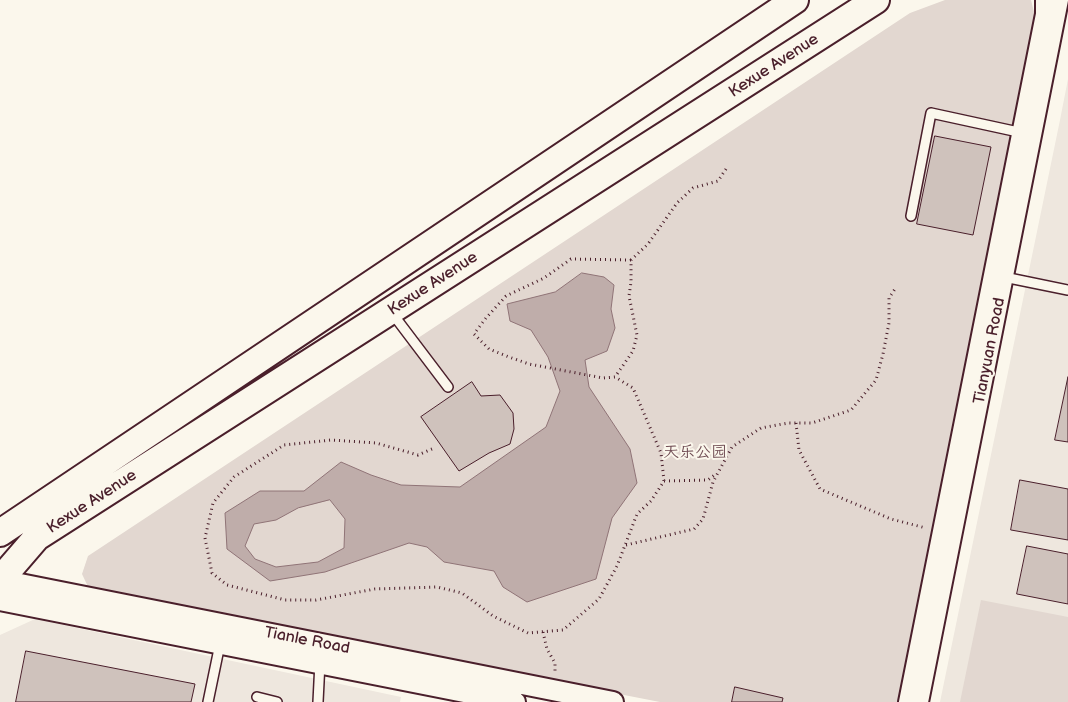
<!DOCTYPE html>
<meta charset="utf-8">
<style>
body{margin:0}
canvas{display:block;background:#fbf7ec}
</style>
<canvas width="1068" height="702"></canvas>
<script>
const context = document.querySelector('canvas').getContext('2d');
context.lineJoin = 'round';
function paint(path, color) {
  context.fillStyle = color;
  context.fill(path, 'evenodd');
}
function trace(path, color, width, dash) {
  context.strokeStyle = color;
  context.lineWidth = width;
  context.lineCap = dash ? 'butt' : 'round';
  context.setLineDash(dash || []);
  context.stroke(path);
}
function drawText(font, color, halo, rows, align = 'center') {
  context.font = font + ' "Balsamiq Sans","LXGW WenKai TC",sans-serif';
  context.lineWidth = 4;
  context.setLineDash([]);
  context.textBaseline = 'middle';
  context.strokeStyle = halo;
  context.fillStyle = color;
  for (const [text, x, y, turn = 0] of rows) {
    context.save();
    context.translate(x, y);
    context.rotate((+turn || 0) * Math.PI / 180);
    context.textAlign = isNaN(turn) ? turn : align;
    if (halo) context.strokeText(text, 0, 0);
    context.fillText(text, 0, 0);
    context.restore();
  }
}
const built = new Path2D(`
 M 1068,79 L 1068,702 L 940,702 L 1060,120 Z
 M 35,619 L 401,697 L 400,702 L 0,702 L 0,635 Z`);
const green = new Path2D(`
 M 945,0 L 1031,0 L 1036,20 L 899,702 L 660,702 L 90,591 L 82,574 L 88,556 L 910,13 Z
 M 981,600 L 1068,617 L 1068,702 L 960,702 Z`);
const water = new Path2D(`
 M 582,273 L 604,277 L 614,285 L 611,309 L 615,328 L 607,351 L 585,360 L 589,387 L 630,449 L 637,483 L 612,518 L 596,579 L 527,602 L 503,587 L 494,571 L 444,562 L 427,547 L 409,543 L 325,572 L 270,581 L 227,549 L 225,513 L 260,491 L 304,491 L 341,462 L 371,475 L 401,485 L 460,487 L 546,427 L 560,391 L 548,357 L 531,330 L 510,321 L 507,304 L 555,292 ZM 330,500 L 345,519 L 344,548 L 318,562 L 276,567 L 255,559 L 245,546 L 254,524 L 276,520 L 298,508 Z`);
const building = new Path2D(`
 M 935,136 L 991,147 L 973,235 L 917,224 Z
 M 1068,377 L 1068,442 L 1055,440 Z
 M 472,382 L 481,396 L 500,395 L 513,413 L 514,429 L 510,444 L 489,453 L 459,471 L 421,417 Z
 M 1020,480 L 1068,489 L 1068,540 L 1011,530 Z
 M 1027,546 L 1068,554 L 1068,604 L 1017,594 Z
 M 26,651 L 195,684 L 191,702 L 16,702 Z
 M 735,687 L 783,698 L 782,702 L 732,702 Z`);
const path = new Path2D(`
 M 631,260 L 571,259 L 544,278 L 506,296 L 486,318 L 474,334 L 489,349 L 509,357 L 529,364 L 603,378 L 615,377 L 633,351 L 637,335 L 629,296 L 631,282 L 631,260 L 648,244 L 677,203 L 693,188 L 718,181 L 728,166
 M 796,423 L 799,450 L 820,489 L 891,519 L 926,528
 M 432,449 L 418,455 L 376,443 L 331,440 L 284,445 L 234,477 L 213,503 L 205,538 L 212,573 L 227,585 L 285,600 L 316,600 L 375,589 L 437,587 L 462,593 L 493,616 L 528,633 L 563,630 L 599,599 L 617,566 L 637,514 L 651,501 L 664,481 L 661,453 L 633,388 L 615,377
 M 664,481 L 708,480 L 716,474
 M 626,545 L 694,529 L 703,519 L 713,482 L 732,447 L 761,428 L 788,423 L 812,423 L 851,410 L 876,380 L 883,354 L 889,323 L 889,298 L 895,289
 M 543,632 L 547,649 L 555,663 L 555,673`);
const service = new Path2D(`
 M 911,216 L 931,113 L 1023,133
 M 1004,277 L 1068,290
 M 392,313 L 448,387
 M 257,697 L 277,702
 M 208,702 L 220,644
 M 318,702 L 320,662`);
const minor = new Path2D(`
 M 907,702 L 1044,14 L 1044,0
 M 920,702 L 1060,0`);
const tertiary = new Path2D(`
 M 0,580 L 613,702
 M 0,600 L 515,702`);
const primary = new Path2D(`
 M 0,533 L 795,0
 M 0,580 L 37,537 L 876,0`);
const streetNames = [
 ["Kexue Avenue",774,66,-33],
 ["Kexue Avenue",433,284,-33],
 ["Tianyuan Road",990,351,-79],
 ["Kexue Avenue",92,502,-33],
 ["Tianle Road",307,641,11]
];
const parkNames = [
 ["天乐公园",695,453]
];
paint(built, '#eee7de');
paint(green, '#e2d7d0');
paint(water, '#bfadaa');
trace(water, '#907477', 1);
paint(building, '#cfc2bc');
trace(building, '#4a1f2b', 1);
trace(service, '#4a1f2b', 12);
trace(minor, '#4a1f2b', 20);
trace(tertiary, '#4a1f2b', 24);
trace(primary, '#4a1f2b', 30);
trace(path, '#4a1f2b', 3, [1, 4]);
trace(service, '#fbf7ec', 9);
trace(minor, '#fbf7ec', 16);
trace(tertiary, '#fbf7ec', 20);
trace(primary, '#fbf7ec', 26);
drawText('16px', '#4a1f2b', '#fbf7ec', streetNames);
drawText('16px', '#704d54', '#fbf7ec', parkNames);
</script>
